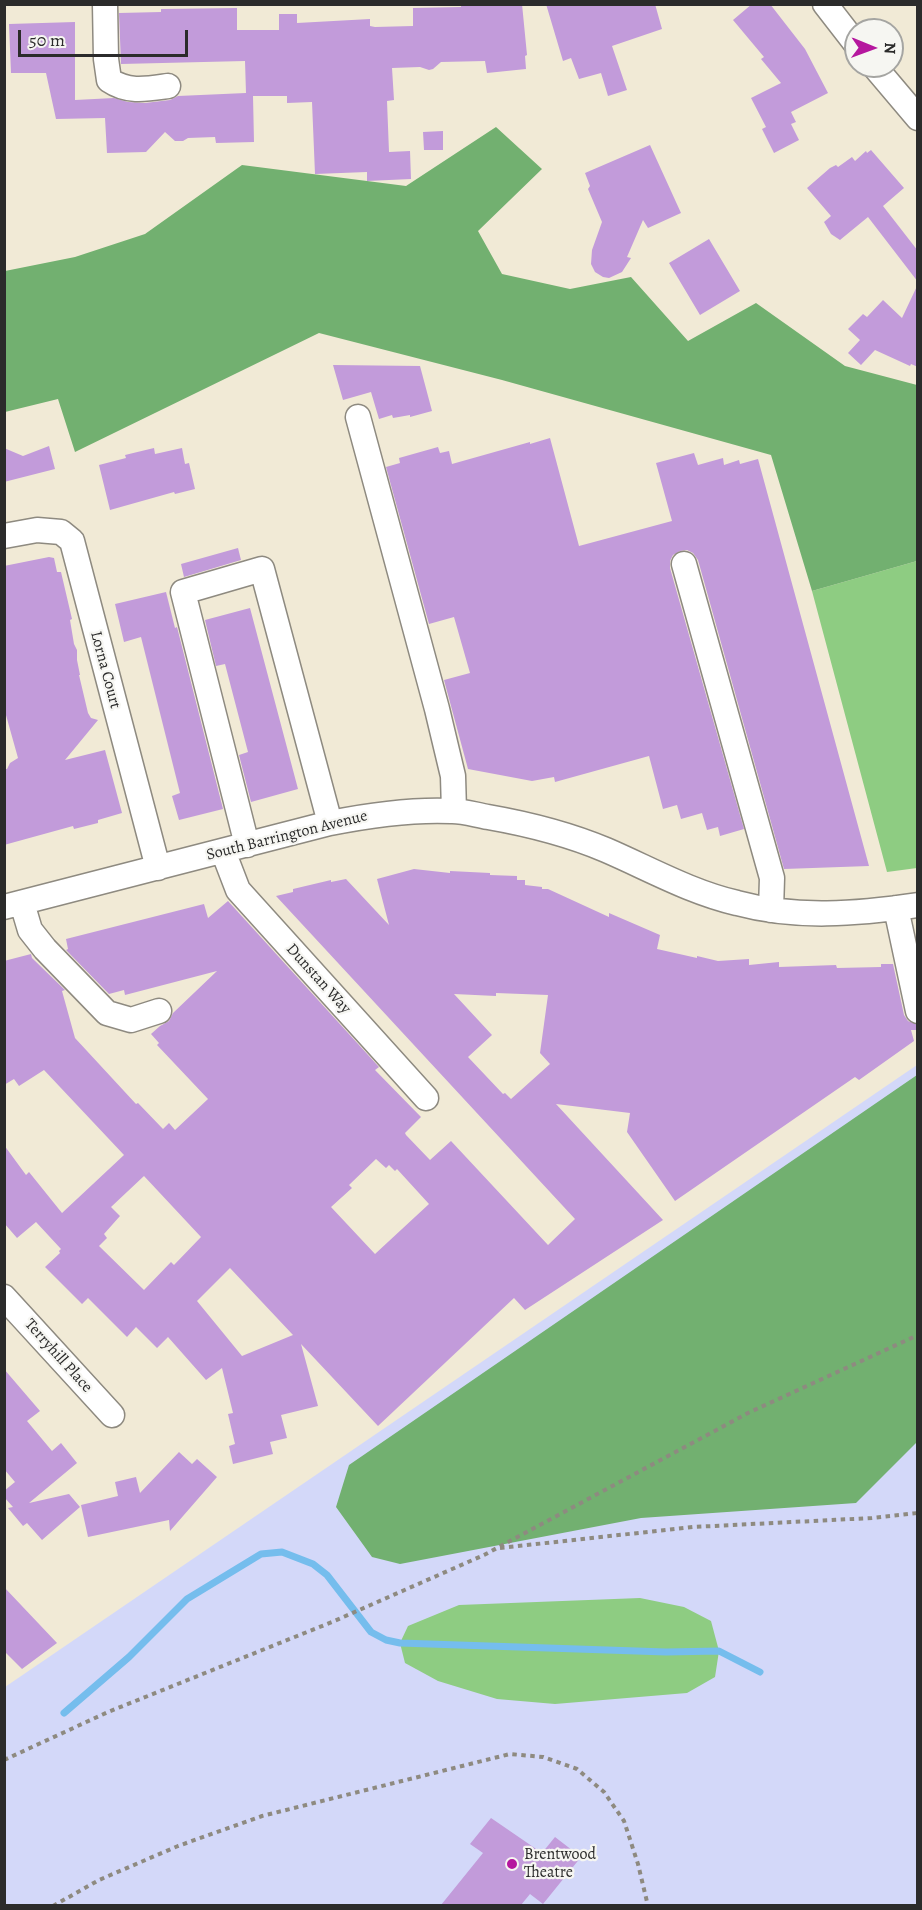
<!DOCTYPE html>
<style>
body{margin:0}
#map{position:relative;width:922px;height:1910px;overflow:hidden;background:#f1ead6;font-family:Alegreya,serif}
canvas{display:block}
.frame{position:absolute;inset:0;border:6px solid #2b2b2b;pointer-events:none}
.north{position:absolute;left:844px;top:18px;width:60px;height:60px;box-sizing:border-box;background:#f6f6f2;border:2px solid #a5a5a2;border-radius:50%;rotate:91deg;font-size:16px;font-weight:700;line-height:24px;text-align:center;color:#2b2b2b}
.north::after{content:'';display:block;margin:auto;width:21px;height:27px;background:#b5179e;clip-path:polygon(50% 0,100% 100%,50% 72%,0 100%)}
.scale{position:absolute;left:18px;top:30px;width:170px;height:27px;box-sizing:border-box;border:3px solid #2b2b2b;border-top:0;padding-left:8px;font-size:18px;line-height:21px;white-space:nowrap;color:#2b2b2b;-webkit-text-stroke:4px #f6f6f2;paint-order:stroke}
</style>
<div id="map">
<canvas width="922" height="1910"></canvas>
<div class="frame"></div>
<div class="north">N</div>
<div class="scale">50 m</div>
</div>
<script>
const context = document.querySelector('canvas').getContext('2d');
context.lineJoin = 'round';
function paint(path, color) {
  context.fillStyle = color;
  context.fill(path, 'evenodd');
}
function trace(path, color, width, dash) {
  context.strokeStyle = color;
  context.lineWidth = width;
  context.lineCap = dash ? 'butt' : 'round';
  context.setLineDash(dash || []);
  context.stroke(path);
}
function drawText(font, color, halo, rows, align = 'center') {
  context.font = font + ' Alegreya,serif';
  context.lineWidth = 4.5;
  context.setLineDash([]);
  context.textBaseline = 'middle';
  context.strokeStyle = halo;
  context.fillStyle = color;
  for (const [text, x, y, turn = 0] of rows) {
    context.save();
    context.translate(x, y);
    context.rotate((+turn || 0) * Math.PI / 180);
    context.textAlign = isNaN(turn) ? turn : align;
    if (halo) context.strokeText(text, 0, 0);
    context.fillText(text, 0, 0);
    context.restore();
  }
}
const built = new Path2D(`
 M 917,1065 L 917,1905 L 5,1906 L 5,1687 Z`);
const green = new Path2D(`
 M 917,561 L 917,868 L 887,872 L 812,591 Z
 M 640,1598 L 684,1607 L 711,1621 L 719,1651 L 715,1677 L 687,1693 L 555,1704 L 497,1699 L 438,1681 L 405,1663 L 400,1643 L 408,1626 L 459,1605 Z`);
const forest = new Path2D(`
 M 496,127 L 542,169 L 478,231 L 502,274 L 570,289 L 631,277 L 688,341 L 756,303 L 845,366 L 917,385 L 917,561 L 812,591 L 771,455 L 502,380 L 319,333 L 75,452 L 58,399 L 5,412 L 5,271 L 75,257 L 145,234 L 242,165 L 406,186 Z
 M 917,1075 L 917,1442 L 856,1503 L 641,1518 L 400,1564 L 372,1557 L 336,1507 L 349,1465 Z`);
const stream = new Path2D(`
 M 64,1713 L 129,1657 L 187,1599 L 261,1554 L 282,1552 L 313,1564 L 327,1575 L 371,1632 L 386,1640 L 400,1643 L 666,1652 L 719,1651 L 760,1672`);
const building = new Path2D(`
 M 461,4 L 522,4 L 527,55 L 525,56 L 526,69 L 487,73 L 485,61 L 441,62 L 433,69 L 429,70 L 420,67 L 392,68 L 394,100 L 387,101 L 389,152 L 410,151 L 411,179 L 367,181 L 367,172 L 315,174 L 312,102 L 287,103 L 287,96 L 253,96 L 254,142 L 216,143 L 215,137 L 188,138 L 183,141 L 175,141 L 165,132 L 146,152 L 107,153 L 105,118 L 56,119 L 46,73 L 11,73 L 9,24 L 75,22 L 75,100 L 114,98 L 128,102 L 145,103 L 170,100 L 178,96 L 246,93 L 245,61 L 121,64 L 119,13 L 161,12 L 161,9 L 237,8 L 237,30 L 279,30 L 279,14 L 297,14 L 297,23 L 370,19 L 370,26 L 375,27 L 413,26 L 413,8 L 461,7 Z
 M 546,4 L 655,4 L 662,29 L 612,46 L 627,90 L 608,96 L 601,73 L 579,79 L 571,58 L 563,61 Z
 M 752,4 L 770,4 L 805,49 L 828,93 L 791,112 L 796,122 L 791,124 L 799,140 L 774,153 L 762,129 L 766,127 L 751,98 L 781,83 L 761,59 L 764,57 L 733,20 Z
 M 443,131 L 443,150 L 424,150 L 423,132 Z
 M 650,145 L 681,213 L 648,228 L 643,220 L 627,257 L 631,258 L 622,272 L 609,278 L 603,277 L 595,272 L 591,264 L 592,250 L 602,222 L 588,189 L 590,186 L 585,173 Z
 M 871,150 L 904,188 L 883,206 L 918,251 L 918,282 L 868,217 L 840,240 L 831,234 L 824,222 L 831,216 L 807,188 L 830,168 L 836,165 L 838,167 L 852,157 L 855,161 L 866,151 L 867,153 Z
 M 709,239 L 740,291 L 700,315 L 669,263 Z
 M 918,284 L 918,367 L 911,364 L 910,366 L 875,350 L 861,365 L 848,353 L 860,340 L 848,329 L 863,314 L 867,317 L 883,300 L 902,318 Z
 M 333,365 L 420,366 L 432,411 L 410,417 L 410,415 L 393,418 L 392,415 L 379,419 L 371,392 L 343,400 Z
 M 550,438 L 579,546 L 672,521 L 656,463 L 694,453 L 698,465 L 723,458 L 724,465 L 739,460 L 740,464 L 758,459 L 869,866 L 784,869 L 698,560 L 693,553 L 687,550 L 680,551 L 673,555 L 670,561 L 670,568 L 744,829 L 720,836 L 718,827 L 707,830 L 702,813 L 681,819 L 677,805 L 663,809 L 649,756 L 555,782 L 554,777 L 532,781 L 468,769 L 444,680 L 470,673 L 454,617 L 429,624 L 386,467 L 400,463 L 399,458 L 438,447 L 440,453 L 449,451 L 452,464 L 530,442 L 530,444 Z
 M 49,446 L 55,469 L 4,482 L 4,448 L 23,456 Z
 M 154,448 L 155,454 L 182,448 L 185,464 L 189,463 L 195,489 L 175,494 L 174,492 L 110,510 L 99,465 L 126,458 L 125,455 Z
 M 238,548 L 241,560 L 184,577 L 181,564 Z
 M 49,557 L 54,558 L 57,572 L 61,572 L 72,619 L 70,620 L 74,644 L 77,650 L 77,660 L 80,675 L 79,675 L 88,713 L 91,718 L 98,720 L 65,760 L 105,750 L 122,813 L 98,820 L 98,823 L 74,829 L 73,826 L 4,845 L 4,769 L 7,769 L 10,763 L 18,758 L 4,708 L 4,566 Z
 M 166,592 L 175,628 L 177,627 L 223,809 L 179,820 L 172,796 L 180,793 L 141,637 L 124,642 L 115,604 Z
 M 250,608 L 298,789 L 251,802 L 239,755 L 248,752 L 225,664 L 216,666 L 205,620 Z
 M 414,869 L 450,873 L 450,871 L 490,873 L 490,875 L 517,876 L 517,880 L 525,880 L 525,885 L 542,887 L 542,889 L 548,889 L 609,917 L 609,913 L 660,935 L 657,949 L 697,958 L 697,956 L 718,961 L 749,959 L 749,965 L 779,962 L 779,967 L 836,965 L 837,968 L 881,967 L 881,964 L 893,964 L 904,1015 L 908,1021 L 918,1025 L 918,1030 L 911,1030 L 914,1041 L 859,1080 L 855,1077 L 675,1201 L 627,1132 L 630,1113 L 556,1104 L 663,1220 L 525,1310 L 514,1298 L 378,1426 L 301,1344 L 318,1406 L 281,1415 L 287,1438 L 270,1442 L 273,1454 L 233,1464 L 229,1446 L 235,1444 L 228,1414 L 233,1413 L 222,1368 L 206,1380 L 168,1337 L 157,1348 L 136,1327 L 127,1337 L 88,1298 L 82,1304 L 45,1267 L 60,1253 L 59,1251 L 61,1249 L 36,1222 L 17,1238 L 4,1223 L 4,1145 L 26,1175 L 29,1172 L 62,1213 L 124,1155 L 44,1070 L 19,1086 L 14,1079 L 4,1085 L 4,961 L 31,954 L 32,958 L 65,990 L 62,991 L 75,1038 L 136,1104 L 138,1103 L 163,1129 L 169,1123 L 175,1130 L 208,1099 L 157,1045 L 159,1043 L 151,1034 L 160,1026 L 169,1021 L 173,1013 L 217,971 L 125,995 L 124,990 L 109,994 L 66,950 L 68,949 L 66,939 L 204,904 L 208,918 L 228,901 L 379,1067 L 375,1070 L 421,1117 L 405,1133 L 406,1135 L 430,1160 L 451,1141 L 548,1245 L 575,1219 L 276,896 L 293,892 L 293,889 L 331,880 L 331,882 L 346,879 L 389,925 L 377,879 ZM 496,993 L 548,995 L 540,1053 L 550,1064 L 511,1099 L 505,1093 L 503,1094 L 468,1057 L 492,1035 L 454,994 L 496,996 ZM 376,1159 L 386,1168 L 389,1165 L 395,1171 L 397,1169 L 429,1204 L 375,1254 L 331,1207 L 352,1188 L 349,1185 ZM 144,1176 L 201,1237 L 174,1265 L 171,1262 L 144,1290 L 99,1246 L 107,1238 L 104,1234 L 120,1216 L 111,1207 ZM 230,1268 L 293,1335 L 242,1356 L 197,1301 Z
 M 4,1369 L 40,1411 L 27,1421 L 52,1451 L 61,1443 L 77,1463 L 29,1503 L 69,1494 L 80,1507 L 42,1540 L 27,1523 L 23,1526 L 8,1508 L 13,1507 L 4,1497 L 4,1491 L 15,1482 L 4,1469 Z
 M 179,1452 L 192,1464 L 197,1459 L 217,1477 L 170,1531 L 169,1520 L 88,1537 L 81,1505 L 118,1496 L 115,1482 L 136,1477 L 140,1493 Z
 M 4,1587 L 57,1643 L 22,1669 L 4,1651 Z
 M 491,1818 L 542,1853 L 555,1837 L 581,1857 L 543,1904 L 530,1894 L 521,1905 L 441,1905 L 483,1853 L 470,1844 Z`);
const path = new Path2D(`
 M 500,1548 L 693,1527 L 872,1518 L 918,1513
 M 4,1760 L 108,1712 L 332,1622 L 484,1555 L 748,1413 L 918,1335
 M 53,1906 L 99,1880 L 178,1846 L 262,1816 L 510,1754 L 543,1757 L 577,1769 L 604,1792 L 624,1821 L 638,1864 L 648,1906`);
const minor = new Path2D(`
 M 105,4 L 106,59 L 109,80 C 128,93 147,89 168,86
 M 825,4 L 856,44
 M 874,66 L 918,118
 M 358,417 L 437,709 L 453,776 L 454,811
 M 4,536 L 37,530 L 61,532 L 72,541 L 158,868
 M 684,564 L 772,878 L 771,910
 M 247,845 L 183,592 L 262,569 L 330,823
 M 223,851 L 238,890 L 426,1098
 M 22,903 L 30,930 L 45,949 L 107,1013 L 131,1020 L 159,1011
 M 4,907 L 330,823 C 370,815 411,809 452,811 C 464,811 476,815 488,817 C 528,824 568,834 606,850 C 650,869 690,892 737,903 C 796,919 857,914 918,905
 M 896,908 L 918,1011
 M 4,1297 L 112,1415`);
const markers = [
 [512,1864,6,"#b5179e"]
];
const streetNames = [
 ["Lorna Court",105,670,75],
 ["South Barrington Avenue",287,836,-14],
 ["Dunstan Way",318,979,48],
 ["Terryhill Place",58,1356,48]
];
const poiNames = [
 ["Brentwood",524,1855],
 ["Theatre",524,1873]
];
paint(built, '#d3d8f9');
paint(green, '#8ecc82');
paint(forest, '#72b070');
trace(stream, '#75bded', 7);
paint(building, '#c29bda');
trace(minor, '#8e8a80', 27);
trace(path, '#8e8a80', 4, [4.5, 4.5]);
trace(minor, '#fff', 24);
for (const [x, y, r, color] of markers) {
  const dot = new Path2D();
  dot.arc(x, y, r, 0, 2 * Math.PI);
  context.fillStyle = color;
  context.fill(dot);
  trace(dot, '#f6f6f2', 2);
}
drawText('16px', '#2b2b2b', '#f6f6f2', streetNames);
drawText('16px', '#2b2b2b', '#f6f6f2', poiNames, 'left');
</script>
